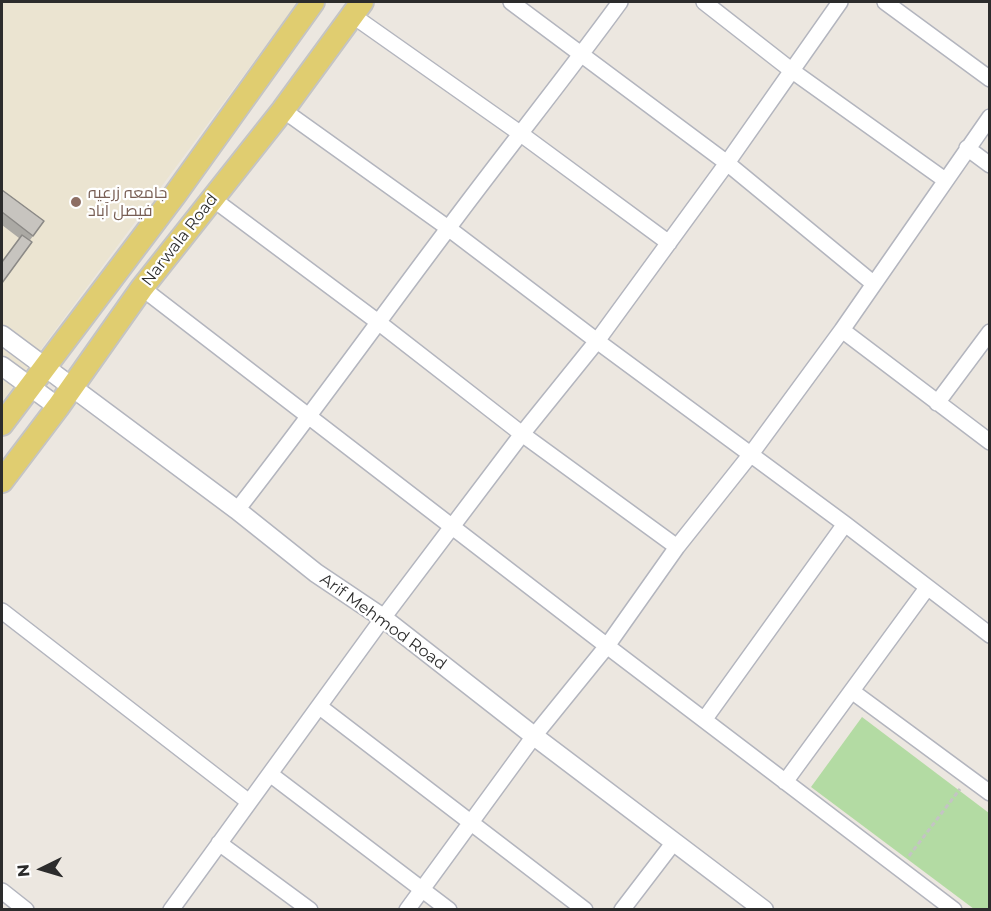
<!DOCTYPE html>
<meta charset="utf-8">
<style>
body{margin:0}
#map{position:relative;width:991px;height:911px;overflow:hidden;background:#ece7e0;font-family:Montserrat,sans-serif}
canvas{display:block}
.frame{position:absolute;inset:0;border:3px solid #2c2c2c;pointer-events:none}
.north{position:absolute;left:12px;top:839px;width:60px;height:60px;-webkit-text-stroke:4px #fff;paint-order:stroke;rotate:265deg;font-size:16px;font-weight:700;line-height:24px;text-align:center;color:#2c2c2c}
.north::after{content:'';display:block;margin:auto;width:21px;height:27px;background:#2c2c2c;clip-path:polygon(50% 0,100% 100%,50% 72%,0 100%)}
</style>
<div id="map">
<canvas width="991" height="911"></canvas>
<div class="frame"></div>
<div class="north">N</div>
</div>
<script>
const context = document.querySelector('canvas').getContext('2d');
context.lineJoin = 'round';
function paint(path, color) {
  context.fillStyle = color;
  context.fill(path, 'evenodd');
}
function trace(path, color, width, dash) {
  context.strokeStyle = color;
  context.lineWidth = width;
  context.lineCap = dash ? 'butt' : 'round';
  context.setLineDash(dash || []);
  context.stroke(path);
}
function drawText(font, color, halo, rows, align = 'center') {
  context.font = font + ' Montserrat,Cairo,sans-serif';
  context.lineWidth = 4.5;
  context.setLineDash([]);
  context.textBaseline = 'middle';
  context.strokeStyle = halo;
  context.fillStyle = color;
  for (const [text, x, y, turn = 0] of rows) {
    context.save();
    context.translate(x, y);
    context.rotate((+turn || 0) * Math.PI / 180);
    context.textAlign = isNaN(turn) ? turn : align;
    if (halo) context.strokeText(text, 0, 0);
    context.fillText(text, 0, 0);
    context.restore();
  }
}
const education = new Path2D(`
 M 2,2 L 298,2 L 2,402 Z`);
const green = new Path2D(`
 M 862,717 L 989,813 L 989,909 L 974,909 L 811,787 Z`);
const path = new Path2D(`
 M 909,856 L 960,789`);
const minor = new Path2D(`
 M 511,2 L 727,163 L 874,284
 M 704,2 L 791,70 L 945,180
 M 885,2 L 990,79
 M 352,15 L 521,134 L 669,243
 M 283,110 L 448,228 L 597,341 L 845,524 L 990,635
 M 967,148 L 990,165
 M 213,199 L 378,322 L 522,434 L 677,547
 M 142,288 L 607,646 L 954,910
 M 842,330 L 990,442
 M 937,403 L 990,332
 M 237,510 C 309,418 377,323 447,230 C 504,153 564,79 620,2
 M 2,611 L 249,802
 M 853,692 L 990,793
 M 320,707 L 585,910
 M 704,720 L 845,524
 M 270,774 L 449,910
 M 785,782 L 927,588
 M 219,843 L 310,910
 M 2,891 L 26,910
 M 171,910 L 383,618 L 522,434 L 597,341 L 727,163 L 840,2
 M 407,910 L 534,736 L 607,646 L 677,547 L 751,454 L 842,330 L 990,117
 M 622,910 L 674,842`);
const tertiary = new Path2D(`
 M 2,335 L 237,510 L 316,573 L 383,618 L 534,736 L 764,910
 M 2,366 L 58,407`);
const primary = new Path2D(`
 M 2,424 L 174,196 L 313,2
 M 2,481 L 58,407 L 142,288 L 283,110 L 362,2`);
const wall = new Path2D(`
 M 2,190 L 44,221 L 30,240 L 19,238 L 2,225 Z`);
const building = new Path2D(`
 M 2,190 L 44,221 L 33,236 L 2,212 Z
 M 22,235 L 32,242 L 2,283 L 2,262 Z`);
const markers = [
 [76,202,6,"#8d6e63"]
];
const educationNames = [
 ["جامعہ زرعیہ",88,193],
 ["فیصل آباد",88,211]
];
const streetNames = [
 ["Narwala Road",180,240,-52],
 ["Arif Mehmod Road",383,622,36]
];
paint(education, '#ebe4d1');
paint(green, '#b3dba3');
trace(minor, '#b3b5be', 18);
trace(tertiary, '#b3b5be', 21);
trace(primary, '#c4c4c4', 26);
trace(path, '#c4c4c4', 3, [4.5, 3]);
trace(minor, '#fff', 15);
trace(tertiary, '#fff', 18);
trace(primary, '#e0cd70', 22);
paint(wall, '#aba9a4');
paint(building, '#c7c4bf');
trace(building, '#8b8986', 1.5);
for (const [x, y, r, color] of markers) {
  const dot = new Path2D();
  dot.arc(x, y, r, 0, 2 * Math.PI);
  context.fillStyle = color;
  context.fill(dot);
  trace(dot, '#fff', 2);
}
drawText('16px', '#785e54', '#fff', educationNames, 'left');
drawText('16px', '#2c2c2c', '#fff', streetNames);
</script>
